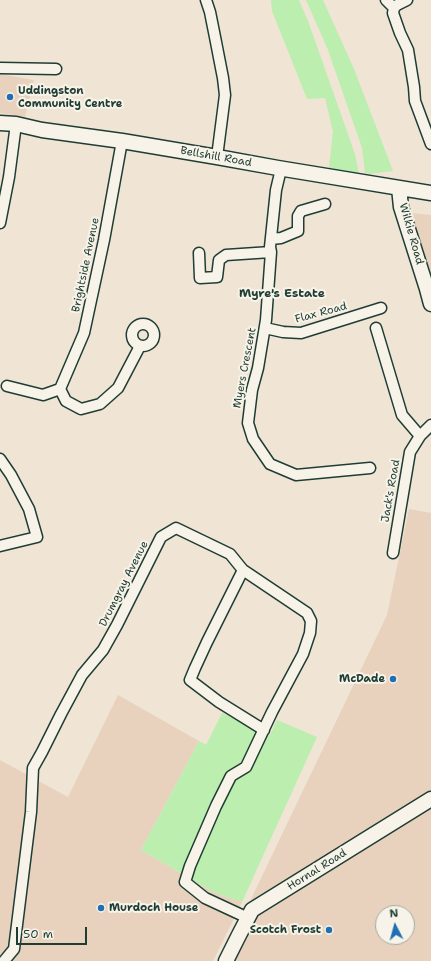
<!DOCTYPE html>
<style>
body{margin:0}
#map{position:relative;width:431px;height:961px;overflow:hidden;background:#f0e4d5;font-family:"Shantell Sans",sans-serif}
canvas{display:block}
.north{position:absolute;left:375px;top:905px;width:40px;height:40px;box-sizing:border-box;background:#f7f3e8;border:1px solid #a1aaa0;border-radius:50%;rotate:354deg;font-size:11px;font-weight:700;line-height:16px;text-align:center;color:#1f3d34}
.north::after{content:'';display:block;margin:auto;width:14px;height:18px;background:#1f6fb2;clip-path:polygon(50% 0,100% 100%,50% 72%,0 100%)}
.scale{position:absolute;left:16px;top:927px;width:71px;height:18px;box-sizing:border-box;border:2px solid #1f3d34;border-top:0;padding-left:5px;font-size:12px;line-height:14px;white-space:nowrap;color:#1f3d34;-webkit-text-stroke:3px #f7f3e8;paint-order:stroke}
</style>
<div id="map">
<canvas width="431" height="961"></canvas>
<div class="north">N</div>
<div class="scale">50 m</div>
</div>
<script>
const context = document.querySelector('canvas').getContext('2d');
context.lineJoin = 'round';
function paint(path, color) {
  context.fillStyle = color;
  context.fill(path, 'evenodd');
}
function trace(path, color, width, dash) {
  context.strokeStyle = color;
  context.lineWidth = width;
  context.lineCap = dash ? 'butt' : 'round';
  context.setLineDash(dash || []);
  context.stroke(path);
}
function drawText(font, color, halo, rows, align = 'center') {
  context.font = font + ' "Shantell Sans",sans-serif';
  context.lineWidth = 4;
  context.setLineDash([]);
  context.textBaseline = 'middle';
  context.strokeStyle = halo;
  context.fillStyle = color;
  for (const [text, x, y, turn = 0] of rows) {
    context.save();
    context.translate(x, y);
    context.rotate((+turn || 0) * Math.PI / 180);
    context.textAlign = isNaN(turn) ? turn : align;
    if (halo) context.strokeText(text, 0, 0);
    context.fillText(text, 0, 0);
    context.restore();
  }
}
const built = new Path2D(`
 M 0,74 L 34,80 L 25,117 L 0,113 Z
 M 411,213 L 431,215 L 431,275 Z
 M 409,509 L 431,513 L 431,961 L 230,961 L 252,897 L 387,615 ZM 383,913 L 407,913 L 407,937 L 383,937 Z
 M 118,695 L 199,741 L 141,850 L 215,893 L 242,902 L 213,961 L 0,961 L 0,760 L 68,797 Z`);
const green = new Path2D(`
 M 271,0 L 299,0 L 308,21 L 355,154 L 359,174 L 329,168 L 333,132 L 325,98 L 307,99 L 272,11 Z
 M 306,0 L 323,0 L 354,69 L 393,171 L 369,174 L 365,173 L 362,148 L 328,50 Z
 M 222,713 L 270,735 L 277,720 L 317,737 L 242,902 L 215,893 L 141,850 L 199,741 L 206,745 Z`);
const street = new Path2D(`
 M 206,0 L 210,12 L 215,37 L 223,78 L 225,95 L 217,157
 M 386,0 L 394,8
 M 407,0 L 397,5 L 394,8 L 393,13 L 400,33 L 408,50 L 414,87 L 415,101 L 431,144
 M 0,68 L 56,69
 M 122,141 L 104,240 L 84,333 L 60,389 L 66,401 L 81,409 L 100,404 L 118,388 L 140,346
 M 281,169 L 276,190 L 270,247 L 271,252 L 266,320 L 258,368 L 252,390 L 248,423 L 253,439 L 270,464 L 296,475 L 370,468
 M 0,223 L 9,177 L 16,124
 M 271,239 L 281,238 L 298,231 L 298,216 L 301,211 L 325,204
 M 199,253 L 200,278 L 217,277 L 219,260 L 226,255 L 271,252
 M132 335a11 11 0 1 1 22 0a11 11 0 1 1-22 0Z
 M 265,328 L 283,332 L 301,333 L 381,308
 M 376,328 L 402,415 L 420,436 L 431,425
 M 7,386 L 43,395 L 60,389
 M 0,459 L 11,475 L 29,509 L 37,537 L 0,546
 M 393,553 L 410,452 L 420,436
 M 243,570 L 207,642 L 195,668 L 190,680 L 219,702 L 264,730
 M 4,961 L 14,949 L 31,812 L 33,768 L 42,752 L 61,714 L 82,675 L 103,650 L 117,625 L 161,537 L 176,528 L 230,554 L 243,570 L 307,613 L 311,621 L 310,633 L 303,654 L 272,712 L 246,767 L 231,776 L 216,806 L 190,866 L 185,882 L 205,898 L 248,918`);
const secondary = new Path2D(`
 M 0,123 L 16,124 L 42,130 L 122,141 L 217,157 L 278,168 L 431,193
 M 399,188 L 401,207 L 427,289 L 431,304
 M 226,961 L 239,935 L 252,910 L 431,799`);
const markers = [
 [10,97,4,"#1f6fb2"],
 [393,679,4,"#1f6fb2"],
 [101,908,4,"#1f6fb2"],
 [329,930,4,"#1f6fb2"]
];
const poiNames = [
 ["Uddingston",18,91],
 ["Community Centre",18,104],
 ["McDade",385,679,"right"],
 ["Murdoch House",109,908],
 ["Scotch Frost",321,930,"right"]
];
const streetNames = [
 ["Bellshill Road",216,157,10],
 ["Wilkie Road",411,234,74],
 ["Brightside Avenue",86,265,-78],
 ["Flax Road",321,313,-15],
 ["Myers Crescent",245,368,-79],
 ["Jack's Road",391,491,-80],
 ["Drumgray Avenue",124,584,-63],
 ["Hornal Road",317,870,-32]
];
const neighbourhoodNames = [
 ["Myre's Estate",282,294]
];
paint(built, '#e8d2be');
paint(green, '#bbeeaf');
trace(street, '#1f3d34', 13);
trace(secondary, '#1f3d34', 17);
trace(street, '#f7f3e8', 10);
trace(secondary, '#f7f3e8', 14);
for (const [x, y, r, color] of markers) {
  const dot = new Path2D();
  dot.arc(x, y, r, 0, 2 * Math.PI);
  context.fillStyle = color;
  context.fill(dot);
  trace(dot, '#f7f3e8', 1.5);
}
drawText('bold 11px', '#1f3d34', '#f7f3e8', poiNames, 'left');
drawText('11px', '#1f3d34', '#f7f3e8', streetNames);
drawText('bold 12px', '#1f3d34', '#f7f3e8', neighbourhoodNames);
</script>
